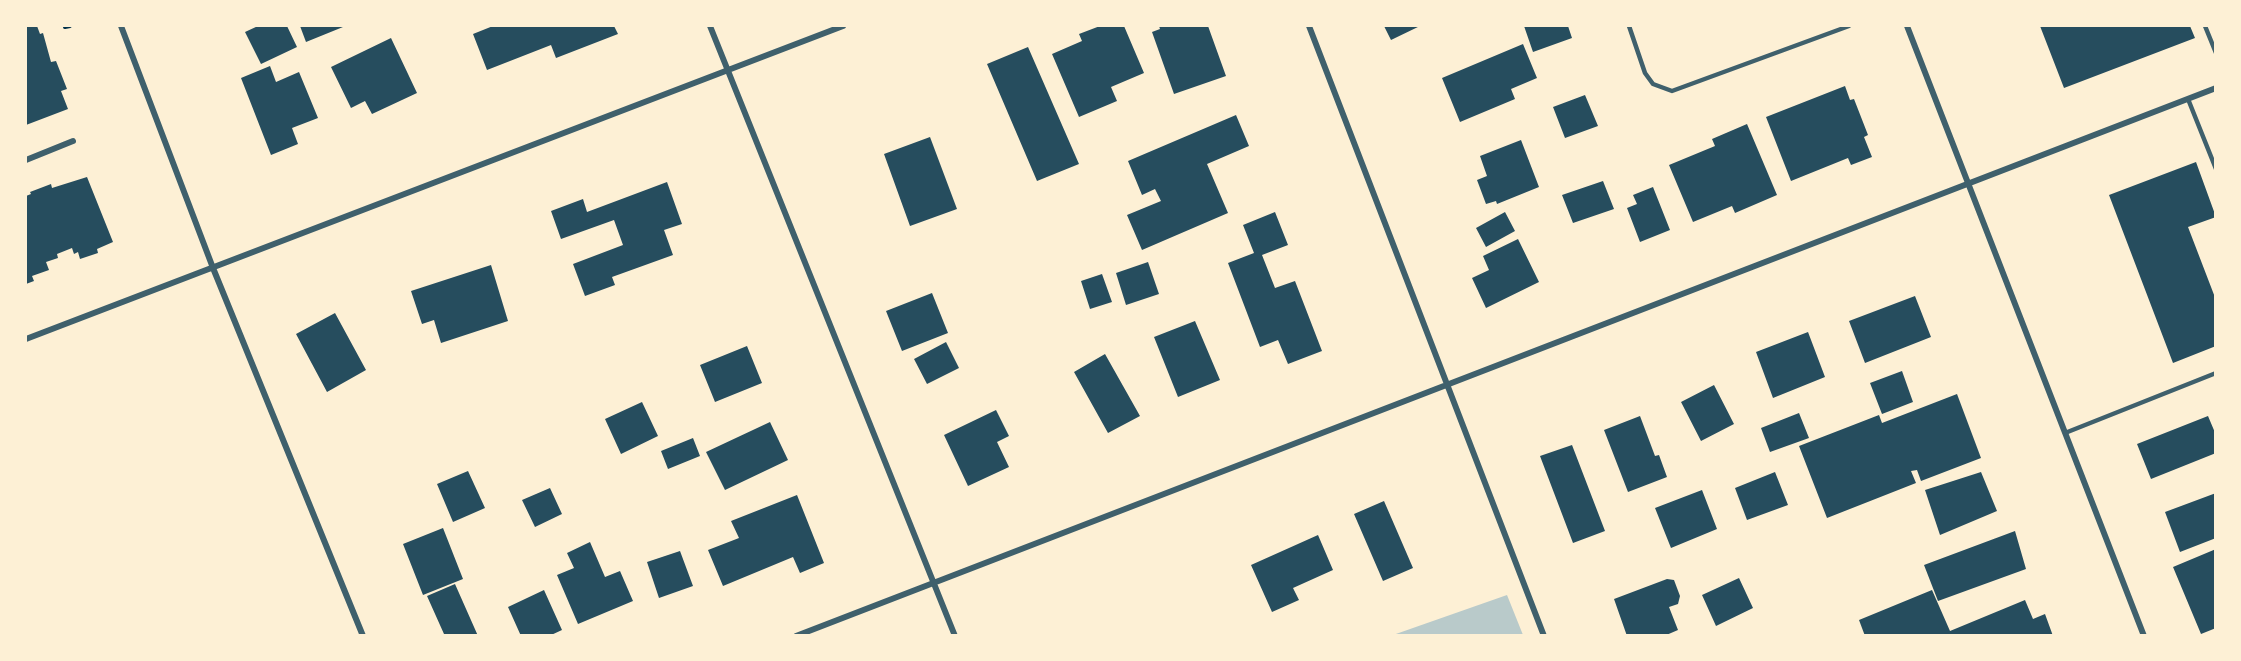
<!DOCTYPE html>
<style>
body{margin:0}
#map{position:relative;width:2241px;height:661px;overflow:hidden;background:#fdf0d5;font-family:"Work Sans",sans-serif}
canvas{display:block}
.frame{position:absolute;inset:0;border:27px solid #fdf0d5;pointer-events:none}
</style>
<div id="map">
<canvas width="2241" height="661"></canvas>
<div class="frame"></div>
</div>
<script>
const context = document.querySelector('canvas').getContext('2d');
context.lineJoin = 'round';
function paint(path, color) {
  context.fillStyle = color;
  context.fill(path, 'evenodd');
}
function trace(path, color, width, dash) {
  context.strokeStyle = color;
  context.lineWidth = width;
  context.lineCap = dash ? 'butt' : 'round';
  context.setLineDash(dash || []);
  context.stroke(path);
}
const green = new Path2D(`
 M 1507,595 L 1523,635 L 1393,635 Z`);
const building = new Path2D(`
 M 26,26 L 37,26 L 40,34 L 43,33 L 51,62 L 56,61 L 67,89 L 61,91 L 68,109 L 26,125 Z
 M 258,26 L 287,26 L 297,47 L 261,64 L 245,32 Z
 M 300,26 L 343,26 L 343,27 L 306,42 Z
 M 493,26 L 614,26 L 618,34 L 556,58 L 551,45 L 487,70 L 473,34 Z
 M 1100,26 L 1124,26 L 1144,73 L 1111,87 L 1117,101 L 1079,117 L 1052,54 L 1082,41 L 1079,34 Z
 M 1159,26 L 1208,26 L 1226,76 L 1174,94 L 1152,32 L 1160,29 Z
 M 1384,26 L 1420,26 L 1391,40 Z
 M 1524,26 L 1568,26 L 1572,38 L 1533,52 Z
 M 2040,26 L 2190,26 L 2195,38 L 2064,88 Z
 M 391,38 L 417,93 L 372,114 L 365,101 L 351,108 L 331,67 Z
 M 1523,44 L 1537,78 L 1511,89 L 1515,99 L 1460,122 L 1442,78 Z
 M 1028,47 L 1079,164 L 1037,181 L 987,64 Z
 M 270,66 L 276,82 L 299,72 L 318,118 L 292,128 L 298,144 L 271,155 L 241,78 Z
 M 1845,86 L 1850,100 L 1854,99 L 1868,135 L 1864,137 L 1872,157 L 1851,165 L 1848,158 L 1791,181 L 1766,117 Z
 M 1585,95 L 1598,126 L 1565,138 L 1553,107 Z
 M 1236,115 L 1249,146 L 1207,164 L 1228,213 L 1142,250 L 1127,215 L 1161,201 L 1155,189 L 1142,195 L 1128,161 Z
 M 1747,124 L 1777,195 L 1735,213 L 1732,206 L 1693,222 L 1669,165 L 1715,146 L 1712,139 Z
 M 930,137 L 957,209 L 910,226 L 884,154 Z
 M 1521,140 L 1539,187 L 1497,204 L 1496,201 L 1486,204 L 1477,180 L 1487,176 L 1480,156 Z
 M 2196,162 L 2216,217 L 2188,227 L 2216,300 L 2216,346 L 2173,363 L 2109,195 Z
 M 87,177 L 113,242 L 97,249 L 98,253 L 80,259 L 78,252 L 74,254 L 72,248 L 57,254 L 58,258 L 46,262 L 49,270 L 32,276 L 34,281 L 26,284 L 26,196 L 31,194 L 30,192 L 51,184 L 52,188 Z
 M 1603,181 L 1614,209 L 1573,223 L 1562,195 Z
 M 667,182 L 682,224 L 664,230 L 673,255 L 612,277 L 615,285 L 585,296 L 573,264 L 623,245 L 614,220 L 561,239 L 551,211 L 583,199 L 587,212 Z
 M 1653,187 L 1670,230 L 1640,242 L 1627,208 L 1637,204 L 1633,195 Z
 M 1275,212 L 1288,245 L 1262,255 L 1275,288 L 1295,281 L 1322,351 L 1288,364 L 1278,340 L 1260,347 L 1228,263 L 1254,253 L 1243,225 Z
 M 1505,212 L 1515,231 L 1486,247 L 1476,228 Z
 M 1518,239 L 1539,282 L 1486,308 L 1472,278 L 1489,270 L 1483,256 Z
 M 1148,262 L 1159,294 L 1126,305 L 1116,273 Z
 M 491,265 L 508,321 L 441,343 L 434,320 L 422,324 L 411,291 Z
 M 1102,274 L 1112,302 L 1090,309 L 1081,281 Z
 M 932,293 L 948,333 L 902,351 L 886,311 Z
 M 1915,296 L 1931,337 L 1865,363 L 1849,321 Z
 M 335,313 L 366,370 L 327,392 L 296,334 Z
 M 1195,321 L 1220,380 L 1178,397 L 1154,337 Z
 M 1808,332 L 1825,377 L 1773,398 L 1756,352 Z
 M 946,342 L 959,368 L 927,384 L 914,359 Z
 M 747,346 L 762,383 L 715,402 L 700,365 Z
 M 1105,354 L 1140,416 L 1108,433 L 1074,372 Z
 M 1902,371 L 1913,402 L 1882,414 L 1870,383 Z
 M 1714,385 L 1734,424 L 1701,441 L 1681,402 Z
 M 1957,394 L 1981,458 L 1921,481 L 1917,470 L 1911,471 L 1916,483 L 1827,518 L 1799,446 L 1879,415 L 1882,423 Z
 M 642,402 L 658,436 L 621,454 L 605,419 Z
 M 996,410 L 1009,436 L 997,442 L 1009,467 L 968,486 L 944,435 Z
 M 1799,413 L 1809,438 L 1770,452 L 1761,428 Z
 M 1640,416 L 1655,456 L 1659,455 L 1667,477 L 1628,492 L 1604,430 Z
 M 2208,416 L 2216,435 L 2216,453 L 2151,479 L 2137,444 Z
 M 770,422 L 788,460 L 725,490 L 706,452 Z
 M 693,438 L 700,456 L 668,469 L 661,451 Z
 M 1572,445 L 1605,531 L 1573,543 L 1540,456 Z
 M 468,471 L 485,508 L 453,522 L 437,484 Z
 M 1775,472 L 1788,505 L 1747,520 L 1735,488 Z
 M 1981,472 L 1997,511 L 1940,535 L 1925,490 Z
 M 550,488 L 562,514 L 535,527 L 522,500 Z
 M 1702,490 L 1717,529 L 1671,548 L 1655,508 Z
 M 2216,493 L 2216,538 L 2180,552 L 2165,512 Z
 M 797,495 L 824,563 L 800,573 L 793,557 L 723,586 L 708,550 L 739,538 L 731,521 Z
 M 1384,501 L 1413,568 L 1383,581 L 1354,514 Z
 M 443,528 L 463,579 L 423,595 L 403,544 Z
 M 2015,531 L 2026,569 L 1938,601 L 1924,565 Z
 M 1318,535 L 1333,570 L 1293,588 L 1299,600 L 1272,612 L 1251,565 Z
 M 590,542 L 605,577 L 620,571 L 633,601 L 578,624 L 557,575 L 574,568 L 567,553 Z
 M 2216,549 L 2216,628 L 2201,634 L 2173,567 Z
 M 680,551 L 693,586 L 659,598 L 647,562 Z
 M 1739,578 L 1753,608 L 1716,626 L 1702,595 Z
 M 1667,579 L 1674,580 L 1680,596 L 1678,604 L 1669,607 L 1678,630 L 1664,636 L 1627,636 L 1614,599 Z
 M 455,584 L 478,636 L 440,636 L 444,634 L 427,596 Z
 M 544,590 L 562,630 L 549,636 L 521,636 L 508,607 Z
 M 1932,590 L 1950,631 L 2025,600 L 2033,619 L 2045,614 L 2053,636 L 1865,636 L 1859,620 Z`);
const path = new Path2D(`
 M 65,27 L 70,26`);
const service = new Path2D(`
 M 1629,26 L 1645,73 L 1653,84 L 1672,91 L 1849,26
 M 2205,26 L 2216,53
 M 2188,99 L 2216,169
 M 2065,433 L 2216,373`);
const minor = new Path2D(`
 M 121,26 L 213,268 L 363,636
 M 710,26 L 955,636
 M 1309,26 L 1544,636
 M 1907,26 L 2144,636
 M 26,160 L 73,141
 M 26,339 L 843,26
 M 796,636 L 2216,88`);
paint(green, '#b9caca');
paint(building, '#264d5e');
trace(path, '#003049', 4);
trace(service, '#3f606c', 4.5);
trace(minor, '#3f606c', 6);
</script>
